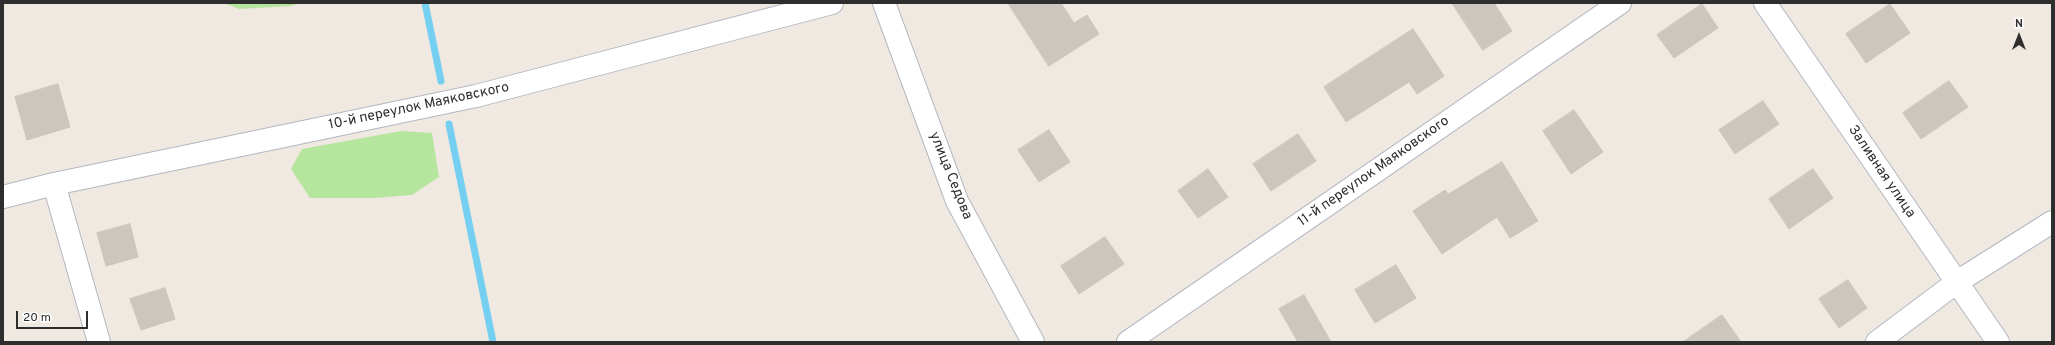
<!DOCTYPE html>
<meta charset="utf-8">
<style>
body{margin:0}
#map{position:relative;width:2055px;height:345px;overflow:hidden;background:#efe9e1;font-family:Overpass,sans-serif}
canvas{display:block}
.frame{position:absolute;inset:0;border:4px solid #2e2e2e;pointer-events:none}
.north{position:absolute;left:1999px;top:16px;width:40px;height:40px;-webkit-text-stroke:3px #fff;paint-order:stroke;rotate:0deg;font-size:11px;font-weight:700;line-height:16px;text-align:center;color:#2e2e2e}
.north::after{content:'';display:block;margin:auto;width:14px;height:18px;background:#2e2e2e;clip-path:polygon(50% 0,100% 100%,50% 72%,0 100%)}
.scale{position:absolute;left:16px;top:311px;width:72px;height:18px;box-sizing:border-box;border:2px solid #2e2e2e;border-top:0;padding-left:5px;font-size:12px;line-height:14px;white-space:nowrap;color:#2e2e2e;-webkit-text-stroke:3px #fff;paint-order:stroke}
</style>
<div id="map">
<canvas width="2055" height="345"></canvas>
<div class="frame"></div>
<div class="north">N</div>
<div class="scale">20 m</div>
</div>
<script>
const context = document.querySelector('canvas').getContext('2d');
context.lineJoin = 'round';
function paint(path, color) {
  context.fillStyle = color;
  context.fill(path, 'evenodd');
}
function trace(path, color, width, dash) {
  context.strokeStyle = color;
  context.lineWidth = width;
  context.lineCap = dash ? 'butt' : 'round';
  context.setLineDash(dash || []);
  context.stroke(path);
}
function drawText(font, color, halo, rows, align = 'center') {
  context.font = font + ' Overpass,sans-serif';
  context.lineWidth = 3;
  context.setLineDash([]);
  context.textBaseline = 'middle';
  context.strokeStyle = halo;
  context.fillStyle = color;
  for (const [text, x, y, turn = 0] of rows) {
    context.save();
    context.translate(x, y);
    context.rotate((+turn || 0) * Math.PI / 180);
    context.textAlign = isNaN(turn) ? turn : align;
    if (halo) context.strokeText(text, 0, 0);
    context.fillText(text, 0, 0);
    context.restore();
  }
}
const green = new Path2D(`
 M 224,3 L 300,3 L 291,6 L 239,9 Z
 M 401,131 L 432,133 L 439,177 L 412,195 L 374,198 L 310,198 L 291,169 L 302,149 Z`);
const stream = new Path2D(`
 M 425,3 L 441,81
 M 449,124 L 493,342`);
const building = new Path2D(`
 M 1008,3 L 1061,3 L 1074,23 L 1087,15 L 1099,34 L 1049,66 Z
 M 1452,3 L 1494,3 L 1512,31 L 1483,50 Z
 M 1702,4 L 1718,28 L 1674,58 L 1657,35 Z
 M 1890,4 L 1910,33 L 1866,63 L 1846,34 Z
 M 1413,29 L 1444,76 L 1417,94 L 1409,82 L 1346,122 L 1324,87 Z
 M 1949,81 L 1968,107 L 1921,139 L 1903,113 Z
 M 58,84 L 70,127 L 27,140 L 15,97 Z
 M 1763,101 L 1779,124 L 1735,154 L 1719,130 Z
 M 1574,110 L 1603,152 L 1571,174 L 1543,131 Z
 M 1049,130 L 1070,162 L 1039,182 L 1018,150 Z
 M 1298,134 L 1316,161 L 1271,191 L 1253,164 Z
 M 1502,162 L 1538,221 L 1510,238 L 1497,217 L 1442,254 L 1413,211 L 1445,190 L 1448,194 Z
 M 1208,169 L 1228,197 L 1198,218 L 1178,191 Z
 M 1813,169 L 1833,198 L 1789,229 L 1769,199 Z
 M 130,224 L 138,257 L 106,266 L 97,233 Z
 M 1105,237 L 1124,264 L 1079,294 L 1061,266 Z
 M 1396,265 L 1416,298 L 1375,323 L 1355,290 Z
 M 1848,280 L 1867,308 L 1839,328 L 1819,299 Z
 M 165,288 L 175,319 L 141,330 L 130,299 Z
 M 1304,295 L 1331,342 L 1298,342 L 1279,309 Z
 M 1722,315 L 1741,342 L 1683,342 Z`);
const minor = new Path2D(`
 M 884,3 L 957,201 L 1033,342
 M 1765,3 L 1998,342
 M 54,184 L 99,342
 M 3,197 L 54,184 L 476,96 L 832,3
 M 1128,342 L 1620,3
 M 1877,342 L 1957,282 L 2052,222`);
const streetNames = [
 ["10-й переулок Маяковского",419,107,-12],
 ["11-й переулок Маяковского",1374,172,-35],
 ["Заливная улица",1881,172,56],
 ["улица Седова",950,176,68]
];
paint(green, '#b6e59e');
trace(stream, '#75cff0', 7);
paint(building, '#cbc7bf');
trace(building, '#cbc5ba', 1);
trace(minor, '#b4b7c1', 24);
trace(minor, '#fff', 22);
drawText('14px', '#2e2e2e', '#fff', streetNames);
</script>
